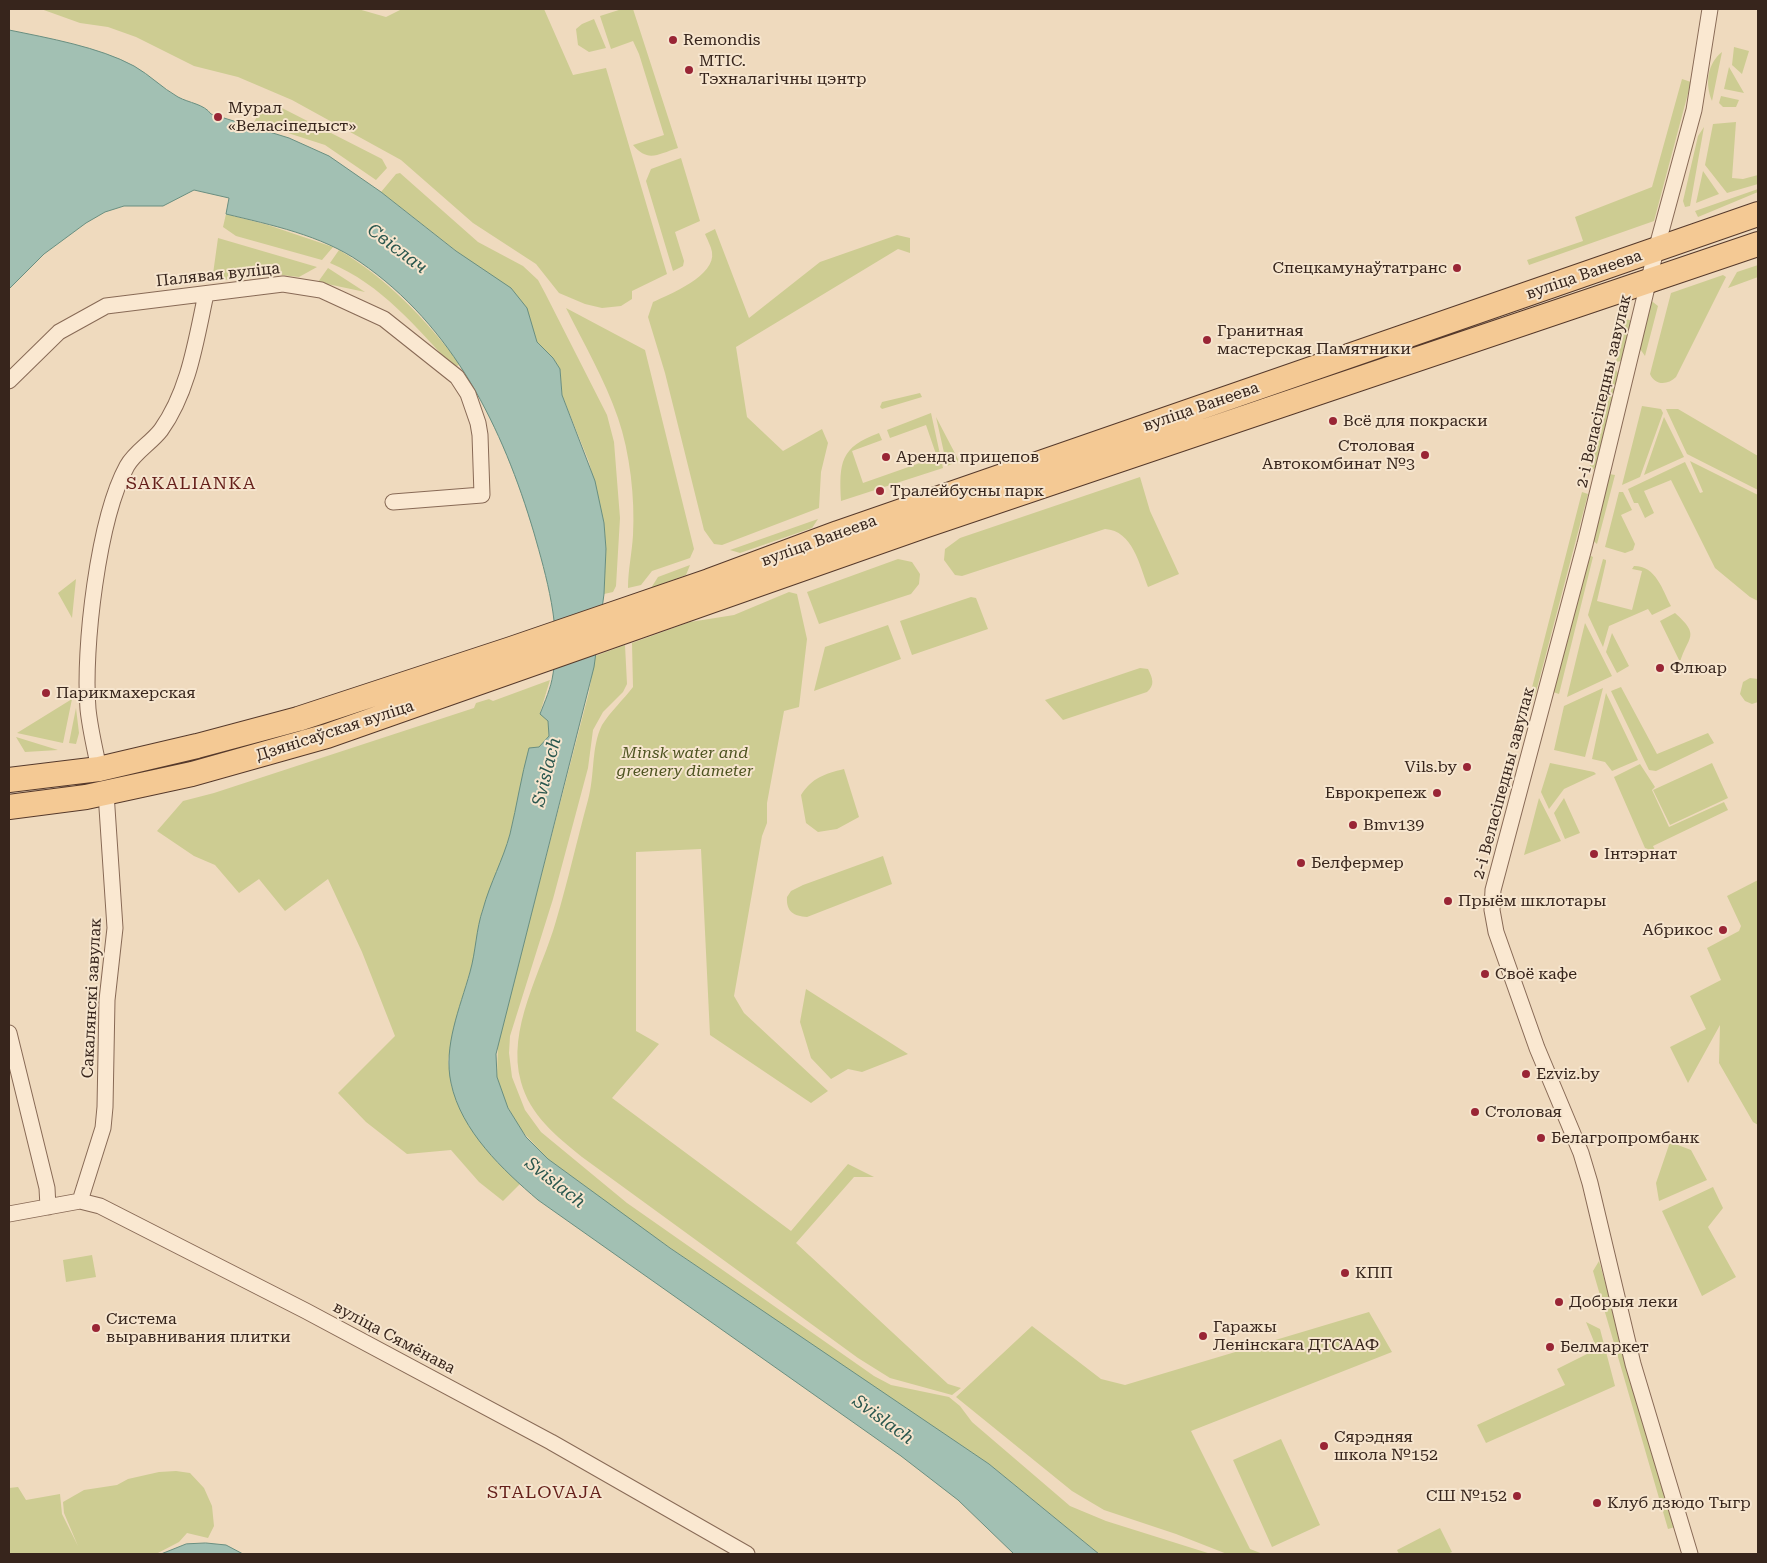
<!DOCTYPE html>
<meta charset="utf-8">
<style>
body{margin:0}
#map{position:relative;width:1767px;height:1563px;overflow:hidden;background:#efdabe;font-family:"Roboto Serif",serif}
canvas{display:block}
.frame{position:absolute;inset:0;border:10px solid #37251c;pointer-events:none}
</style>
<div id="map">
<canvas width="1767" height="1563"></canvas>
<div class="frame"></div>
</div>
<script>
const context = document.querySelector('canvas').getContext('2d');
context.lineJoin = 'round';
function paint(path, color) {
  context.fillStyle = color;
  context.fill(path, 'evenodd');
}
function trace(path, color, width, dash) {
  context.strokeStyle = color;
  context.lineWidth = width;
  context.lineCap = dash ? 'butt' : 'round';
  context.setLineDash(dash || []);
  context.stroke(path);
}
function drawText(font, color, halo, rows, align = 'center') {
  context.font = font + ' "Roboto Serif",serif';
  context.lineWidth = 4;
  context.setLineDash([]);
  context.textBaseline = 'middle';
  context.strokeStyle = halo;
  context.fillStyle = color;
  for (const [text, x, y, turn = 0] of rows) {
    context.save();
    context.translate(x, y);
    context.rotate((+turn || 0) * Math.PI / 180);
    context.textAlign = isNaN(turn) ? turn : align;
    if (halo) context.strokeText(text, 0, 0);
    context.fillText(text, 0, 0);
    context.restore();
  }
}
const green = new Path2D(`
 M 41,9 L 358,9 L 386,17 L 402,9 L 544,9 L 573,75 L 606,68 L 667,274 L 632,291 L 632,299 L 621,306 L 602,308 L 585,304 L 559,293 L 536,264 L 473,223 L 401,160 L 292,100 L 238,77 L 194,66 L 136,37 L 108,27 L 80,23 Z
 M 622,9 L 633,9 L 678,148 C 658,154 648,163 633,145 L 664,135 L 639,54 L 633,41 L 611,49 L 600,16 Z
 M 594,19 L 606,48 L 589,52 L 578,45 L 576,29 L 582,24 Z
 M 1734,47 L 1749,51 L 1742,74 L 1732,65 Z
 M 1722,52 L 1712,101 C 1705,84 1707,64 1722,52 Z
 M 1729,67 L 1744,93 L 1724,89 Z
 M 1682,79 L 1691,82 L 1654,221 L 1529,265 L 1527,260 L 1583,241 L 1575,217 L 1652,187 Z
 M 1721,96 L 1739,100 L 1736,107 L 1723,107 L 1719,103 Z
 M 274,106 L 280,107 L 382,159 L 387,168 L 376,180 L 325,145 L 254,122 L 258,115 Z
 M 1736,122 L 1732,178 L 1743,179 L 1758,175 L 1758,184 L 1727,193 L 1705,165 L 1713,124 Z
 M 1704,127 L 1690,206 L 1685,207 L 1683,201 L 1698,136 Z
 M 681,158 L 700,221 L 675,232 L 684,261 L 683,266 L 673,271 L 646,181 L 651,169 Z
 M 1703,171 L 1719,194 L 1696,203 Z
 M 400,173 L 478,242 L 523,266 L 538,280 L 545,293 L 607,415 L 614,442 L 620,518 L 616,586 L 613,592 L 604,594 L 606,549 L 604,523 L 589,462 L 562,395 L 560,369 L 553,358 L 537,342 L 532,329 L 464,257 L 381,192 L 396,174 Z
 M 1758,189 L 1758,192 L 1698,217 L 1695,211 Z
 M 226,214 L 268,225 L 333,247 L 322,260 L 236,236 L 223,227 Z
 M 715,229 L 749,318 L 820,262 L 897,235 L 910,238 L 910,253 L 898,249 L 736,347 L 747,417 L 783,451 L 822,429 L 828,443 L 821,472 L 819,508 L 722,545 L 714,544 L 704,530 L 665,373 L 648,317 L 653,302 C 670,294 716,276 712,252 C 711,246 707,239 705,234 Z
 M 218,238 L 317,267 L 299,277 L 281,275 L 212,281 Z
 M 339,250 C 388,279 425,319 460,364 L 454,368 C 417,328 381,284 330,263 Z
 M 1758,265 L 1758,277 L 1728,288 L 1737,272 Z
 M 328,268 L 365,292 L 318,282 Z
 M 1723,275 L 1726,277 L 1676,377 C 1668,385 1655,386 1650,374 L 1671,293 Z
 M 1649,299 L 1658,306 L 1645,356 L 1638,346 Z
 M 566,308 L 645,350 L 694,549 L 690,558 L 652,571 L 641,585 L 628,588 C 628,570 632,553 633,535 C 635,498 630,453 618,418 C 605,380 584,344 566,308 Z
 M 1625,319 L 1630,320 L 1631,326 L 1621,361 L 1616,362 Z
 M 1615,368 L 1619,375 L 1595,468 L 1588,473 Z
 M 920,393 L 922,397 L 882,409 L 880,407 L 882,402 Z
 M 1642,406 L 1661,409 L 1663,413 L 1640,477 L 1622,485 Z
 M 1666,409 L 1678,409 L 1758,456 L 1758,490 L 1687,454 Z
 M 931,413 L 943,468 L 841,501 C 839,463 840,447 879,433 L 882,440 L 852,451 L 863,483 L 937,457 L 926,425 L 890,438 L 887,430 Z
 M 936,417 L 959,461 L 947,466 Z
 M 1664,417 L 1684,457 L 1644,475 Z
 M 1690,461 L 1758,495 L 1758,601 L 1750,597 L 1715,568 L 1671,480 L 1644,491 L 1654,513 L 1645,518 L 1638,503 L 1634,503 L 1628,489 L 1685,462 L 1700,493 L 1703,492 Z
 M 1609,474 L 1615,475 L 1597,544 L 1591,539 Z
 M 1140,477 L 1150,511 L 1179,574 L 1148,587 C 1139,564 1133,531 1105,529 L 962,576 L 955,575 L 944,560 L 945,549 L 960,538 Z
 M 1582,492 L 1588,494 L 1536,692 L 1531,706 L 1527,707 Z
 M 1619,492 L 1623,492 L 1632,510 L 1621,515 L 1635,544 L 1633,550 L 1625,553 L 1605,547 Z
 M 818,519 L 812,528 L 740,553 L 730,550 Z
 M 1591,556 L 1593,557 L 1559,694 L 1550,691 L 1585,559 Z
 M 898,559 L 912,562 L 920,574 L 919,584 L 911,594 L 819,624 L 807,592 Z
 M 1603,559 L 1606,560 L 1606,562 L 1597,601 L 1632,610 L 1642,571 L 1632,569 L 1634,566 C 1656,566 1662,589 1671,606 L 1652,615 L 1648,609 L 1609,626 L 1603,647 L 1588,615 Z
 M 690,565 L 686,575 L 651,588 L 658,577 Z
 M 76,579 L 72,618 L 58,593 Z
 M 789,592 L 797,594 L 807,639 L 799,707 L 784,711 L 767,803 L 767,823 L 762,836 L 734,996 L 744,1013 L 828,1091 L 811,1103 L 710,1035 L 701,849 L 636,852 L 636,1031 L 659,1044 L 612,1098 L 791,1231 L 848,1164 L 874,1177 L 854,1177 L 796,1243 L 948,1384 L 961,1388 L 952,1395 L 890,1378 L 858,1358 L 582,1157 C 556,1136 530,1115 521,1082 C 506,1029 542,971 556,921 C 568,881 577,840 588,800 C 595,776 591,747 602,725 C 610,712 624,699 633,687 L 632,643 L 690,622 L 734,615 Z
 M 971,597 L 976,598 L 988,629 L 912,655 L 900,621 Z
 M 1675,613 C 1701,636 1688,636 1680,662 L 1660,621 Z
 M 1585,623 L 1612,676 L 1567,697 Z
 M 888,625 L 901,659 L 814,691 L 825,647 Z
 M 1612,633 L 1629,666 L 1617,673 L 1606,652 Z
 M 625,645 L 627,684 L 623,692 L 603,712 L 593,730 L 588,768 L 553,899 L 510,1036 L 509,1053 L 512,1077 L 525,1110 L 541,1132 L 627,1203 L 874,1376 L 891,1385 L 949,1397 L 960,1406 L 972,1422 L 1070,1506 L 1106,1521 L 1211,1554 L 1099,1554 L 989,1464 L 810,1344 L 634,1223 L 548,1159 L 520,1129 L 503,1098 L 497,1077 L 498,1042 L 589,692 L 595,656 Z
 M 1140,668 L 1148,669 C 1153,679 1155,685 1147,692 L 1063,720 L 1045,700 Z
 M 1750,678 L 1758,679 L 1758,702 L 1752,704 L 1745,701 L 1740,694 L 1743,682 Z
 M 550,680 L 540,713 L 548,721 L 549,736 L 539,747 L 529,749 L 510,834 L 500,866 L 482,911 L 474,958 L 459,1009 L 448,1060 L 451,1085 L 462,1113 L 497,1162 L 520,1184 L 503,1201 L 479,1182 L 451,1150 L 407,1154 L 366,1122 L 338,1093 L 395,1036 L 362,952 L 328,879 L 285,911 L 259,879 L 239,893 L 215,865 L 194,856 L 157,831 L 183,801 L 214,793 L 474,708 L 476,703 L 489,699 L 493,701 Z
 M 1621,687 L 1657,754 L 1708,733 L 1714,743 L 1656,771 L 1649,770 L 1611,691 Z
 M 1603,688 L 1585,757 L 1554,750 L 1564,706 Z
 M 1606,693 L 1638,760 L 1612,771 L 1605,762 L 1592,759 Z
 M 72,699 L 63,743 L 17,733 Z
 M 76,708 L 79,733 L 76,744 L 69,743 Z
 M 16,737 L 58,750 L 25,752 Z
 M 1550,763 L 1594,772 L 1596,774 L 1564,789 L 1549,809 L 1541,792 Z
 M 1712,763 L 1728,798 L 1670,825 L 1653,790 Z
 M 1640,764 L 1655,787 L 1652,790 L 1669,827 L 1724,802 L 1728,810 L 1653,846 L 1656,852 L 1645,848 L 1614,777 Z
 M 844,769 L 859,817 L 837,829 L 818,832 L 806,823 L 801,795 C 812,778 824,774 844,769 Z
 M 1539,798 L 1561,841 L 1524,855 Z
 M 1564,798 L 1580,833 L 1565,839 L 1554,813 Z
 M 883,856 L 892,884 L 807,917 C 794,916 786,912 787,897 L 791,891 L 803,885 Z
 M 1758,880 L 1758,1125 L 1753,1122 L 1719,1063 L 1720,1025 L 1688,1083 L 1670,1047 L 1706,1029 L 1690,996 L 1721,980 L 1707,948 L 1739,931 L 1741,926 L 1727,896 Z
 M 806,989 L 908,1054 L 862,1072 L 848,1069 L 831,1079 L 811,1058 L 800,1022 Z
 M 1670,1142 L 1691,1150 L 1707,1180 L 1659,1201 L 1656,1183 Z
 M 1713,1187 L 1723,1208 L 1708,1227 L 1736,1277 L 1702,1296 L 1662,1211 Z
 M 92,1255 L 96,1277 L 66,1282 L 63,1260 Z
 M 1599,1261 L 1675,1527 L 1668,1529 L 1593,1271 Z
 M 1369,1312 L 1392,1352 L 1191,1431 L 1250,1549 L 1263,1554 L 1227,1554 L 1176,1534 L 1104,1510 L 1072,1491 L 956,1397 L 1032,1326 L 1101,1379 L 1125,1385 Z
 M 1586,1322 L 1600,1329 L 1615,1386 L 1486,1443 L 1477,1425 L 1565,1385 L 1557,1369 L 1597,1349 Z
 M 1281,1439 L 1320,1525 L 1272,1547 L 1233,1460 Z
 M 176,1471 L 190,1473 L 204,1488 L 212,1506 L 214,1526 L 208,1538 L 187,1533 L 179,1542 L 156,1554 L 9,1554 L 9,1488 L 18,1487 L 26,1500 L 60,1494 L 62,1514 L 78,1546 L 64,1513 L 63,1502 L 84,1490 L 117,1485 L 128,1479 L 159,1472 Z
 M 1440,1528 L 1452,1552 L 1447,1554 L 1399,1554 L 1397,1550 Z`);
const water = new Path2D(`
 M 9,30 C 48,38 99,47 134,66 C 150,75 162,88 178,97 C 189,103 204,104 211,114 L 289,138 L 329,156 L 381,192 L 456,251 L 511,288 L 527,308 L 537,342 L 553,358 L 560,369 L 562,395 L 595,481 L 604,523 L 606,549 L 604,594 L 594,667 L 496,1054 L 497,1077 L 508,1108 L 526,1137 L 548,1159 L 670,1248 L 989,1464 L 1099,1554 L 1014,1554 L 958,1500 L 901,1456 L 538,1200 C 503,1170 461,1131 451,1083 C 443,1046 460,1008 470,972 C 476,951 476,929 483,909 C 490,883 503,860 510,834 C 517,805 521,777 529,748 L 539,747 L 549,736 L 548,721 L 540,714 C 545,701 551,688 553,674 C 562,630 546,575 534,533 C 503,428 453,326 360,262 C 321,235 271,225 226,214 L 229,198 L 194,190 L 163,206 L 124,206 L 105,212 L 86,223 L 44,254 L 9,289 Z
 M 206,1543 L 226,1545 L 243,1554 L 161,1554 L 186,1544 Z`);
const minor = new Path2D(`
 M 9,381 L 59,332 L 106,306 L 283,284 L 321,290 L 384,319 L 457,377 L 468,394 L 478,423 L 480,435 L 482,495 L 393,502
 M 99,769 C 95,749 90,729 88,709 C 83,649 98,519 127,466 C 135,452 151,443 161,430 C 189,391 196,340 206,294
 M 9,1033 L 47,1188 L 48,1207
 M 80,1201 L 103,1128 L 105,1107 L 107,1000 L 115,928 L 106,793
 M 9,1214 L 80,1201 L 100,1206 L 306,1311 L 551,1442 L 747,1554
 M 1690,1554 L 1633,1364 L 1590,1183 L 1581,1153 L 1537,1048 L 1496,932 L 1492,910 L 1493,890 L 1585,544 L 1656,250 L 1694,110 L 1710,9`);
const primary = new Path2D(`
 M 9,780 L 99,769 L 197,746 L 298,719 L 511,649 L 709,581 L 838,533 L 1758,214
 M 9,807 L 86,797 L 192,774 L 327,736 L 924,526 L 1758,244`);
const markers = [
 [673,40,5,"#992535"],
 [689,70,5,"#992535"],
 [218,117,5,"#992535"],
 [1457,268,5,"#992535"],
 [1207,340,5,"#992535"],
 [1333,421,5,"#992535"],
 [1425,455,5,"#992535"],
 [886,457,5,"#992535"],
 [880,491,5,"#992535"],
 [1660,668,5,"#992535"],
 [46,693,5,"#992535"],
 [1467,767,5,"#992535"],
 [1437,793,5,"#992535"],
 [1353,825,5,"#992535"],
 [1594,854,5,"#992535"],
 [1301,863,5,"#992535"],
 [1448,901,5,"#992535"],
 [1723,930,5,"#992535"],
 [1485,974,5,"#992535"],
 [1526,1074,5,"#992535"],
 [1475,1112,5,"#992535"],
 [1541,1138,5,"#992535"],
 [1345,1273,5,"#992535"],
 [1559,1302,5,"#992535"],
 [96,1328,5,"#992535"],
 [1203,1336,5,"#992535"],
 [1550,1347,5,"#992535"],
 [1324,1446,5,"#992535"],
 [1517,1496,5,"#992535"],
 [1597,1503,5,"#992535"]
];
const poiNames = [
 ["Remondis",683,40],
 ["МТІС.",699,61],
 ["Тэхналагічны цэнтр",699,79],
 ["Мурал",228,108],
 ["«Веласіпедыст»",228,126],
 ["Спецкамунаўтатранс",1447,268,"right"],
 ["Гранитная",1217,331],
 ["мастерская Памятники",1217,349],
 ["Всё для покраски",1343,421],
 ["Столовая",1415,446,"right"],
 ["Автокомбинат №3",1415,464,"right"],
 ["Аренда прицепов",896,457],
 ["Тралейбусны парк",890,491],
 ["Флюар",1670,668],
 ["Парикмахерская",56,693],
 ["Vils.by",1457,767,"right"],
 ["Еврокрепеж",1427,793,"right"],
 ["Bmv139",1363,825],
 ["Інтэрнат",1604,854],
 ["Белфермер",1311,863],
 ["Прыём шклотары",1458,901],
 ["Абрикос",1713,930,"right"],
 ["Своё кафе",1495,974],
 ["Ezviz.by",1536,1074],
 ["Столовая",1485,1112],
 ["Белагропромбанк",1551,1138],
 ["КПП",1355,1273],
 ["Добрыя леки",1569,1302],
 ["Система",106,1319],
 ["выравнивания плитки",106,1337],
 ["Гаражы",1213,1327],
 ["Ленінскага ДТСААФ",1213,1345],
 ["Белмаркет",1560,1347],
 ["Сярэдняя",1334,1437],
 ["школа №152",1334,1455],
 ["СШ №152",1507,1496,"right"],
 ["Клуб дзюдо Тыгр",1607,1503]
];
const streetNames = [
 ["Палявая вуліца",218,275,-6],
 ["вуліца Ванеева",1584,275,-19],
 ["2-і Веласіпедны завулак",1604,391,-77],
 ["вуліца Ванеева",1201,407,-19],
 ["вуліца Ванеева",819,541,-20],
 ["Дзянісаўская вуліца",335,731,-18],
 ["2-і Веласіпедны завулак",1504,783,-75],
 ["Сакалянскі завулак",92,998,-87],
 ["вуліца Сямёнава",394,1338,28]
];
const parkNames = [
 ["Minsk water and",685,753],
 ["greenery diameter",685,771]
];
const waterNames = [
 ["Свіслач",397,249,37],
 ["Svislach",547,772,-76],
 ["Svislach",555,1183,38],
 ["Svislach",883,1420,36]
];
const neighbourhoodNames = [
 ["SAKALIANKA",191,484],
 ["STALOVAJA",545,1493]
];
paint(green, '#cdcc92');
paint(water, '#a2c0b3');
trace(water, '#698e80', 1);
trace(minor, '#886a56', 17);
trace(primary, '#55392b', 26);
trace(minor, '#fae8d1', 15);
trace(primary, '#f4c994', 24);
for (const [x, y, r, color] of markers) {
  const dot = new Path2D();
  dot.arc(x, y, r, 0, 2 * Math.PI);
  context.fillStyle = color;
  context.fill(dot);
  trace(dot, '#f6e5ce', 2);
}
drawText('16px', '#37251c', '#f6e5ce', poiNames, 'left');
drawText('16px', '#37251c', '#f6e5ce', streetNames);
drawText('italic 16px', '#4e5421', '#f6e5ce', parkNames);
drawText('italic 18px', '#2a574e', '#f6e5ce', waterNames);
context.letterSpacing = '1px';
drawText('18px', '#651f1a', '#f6e5ce', neighbourhoodNames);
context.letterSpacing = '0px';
</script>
